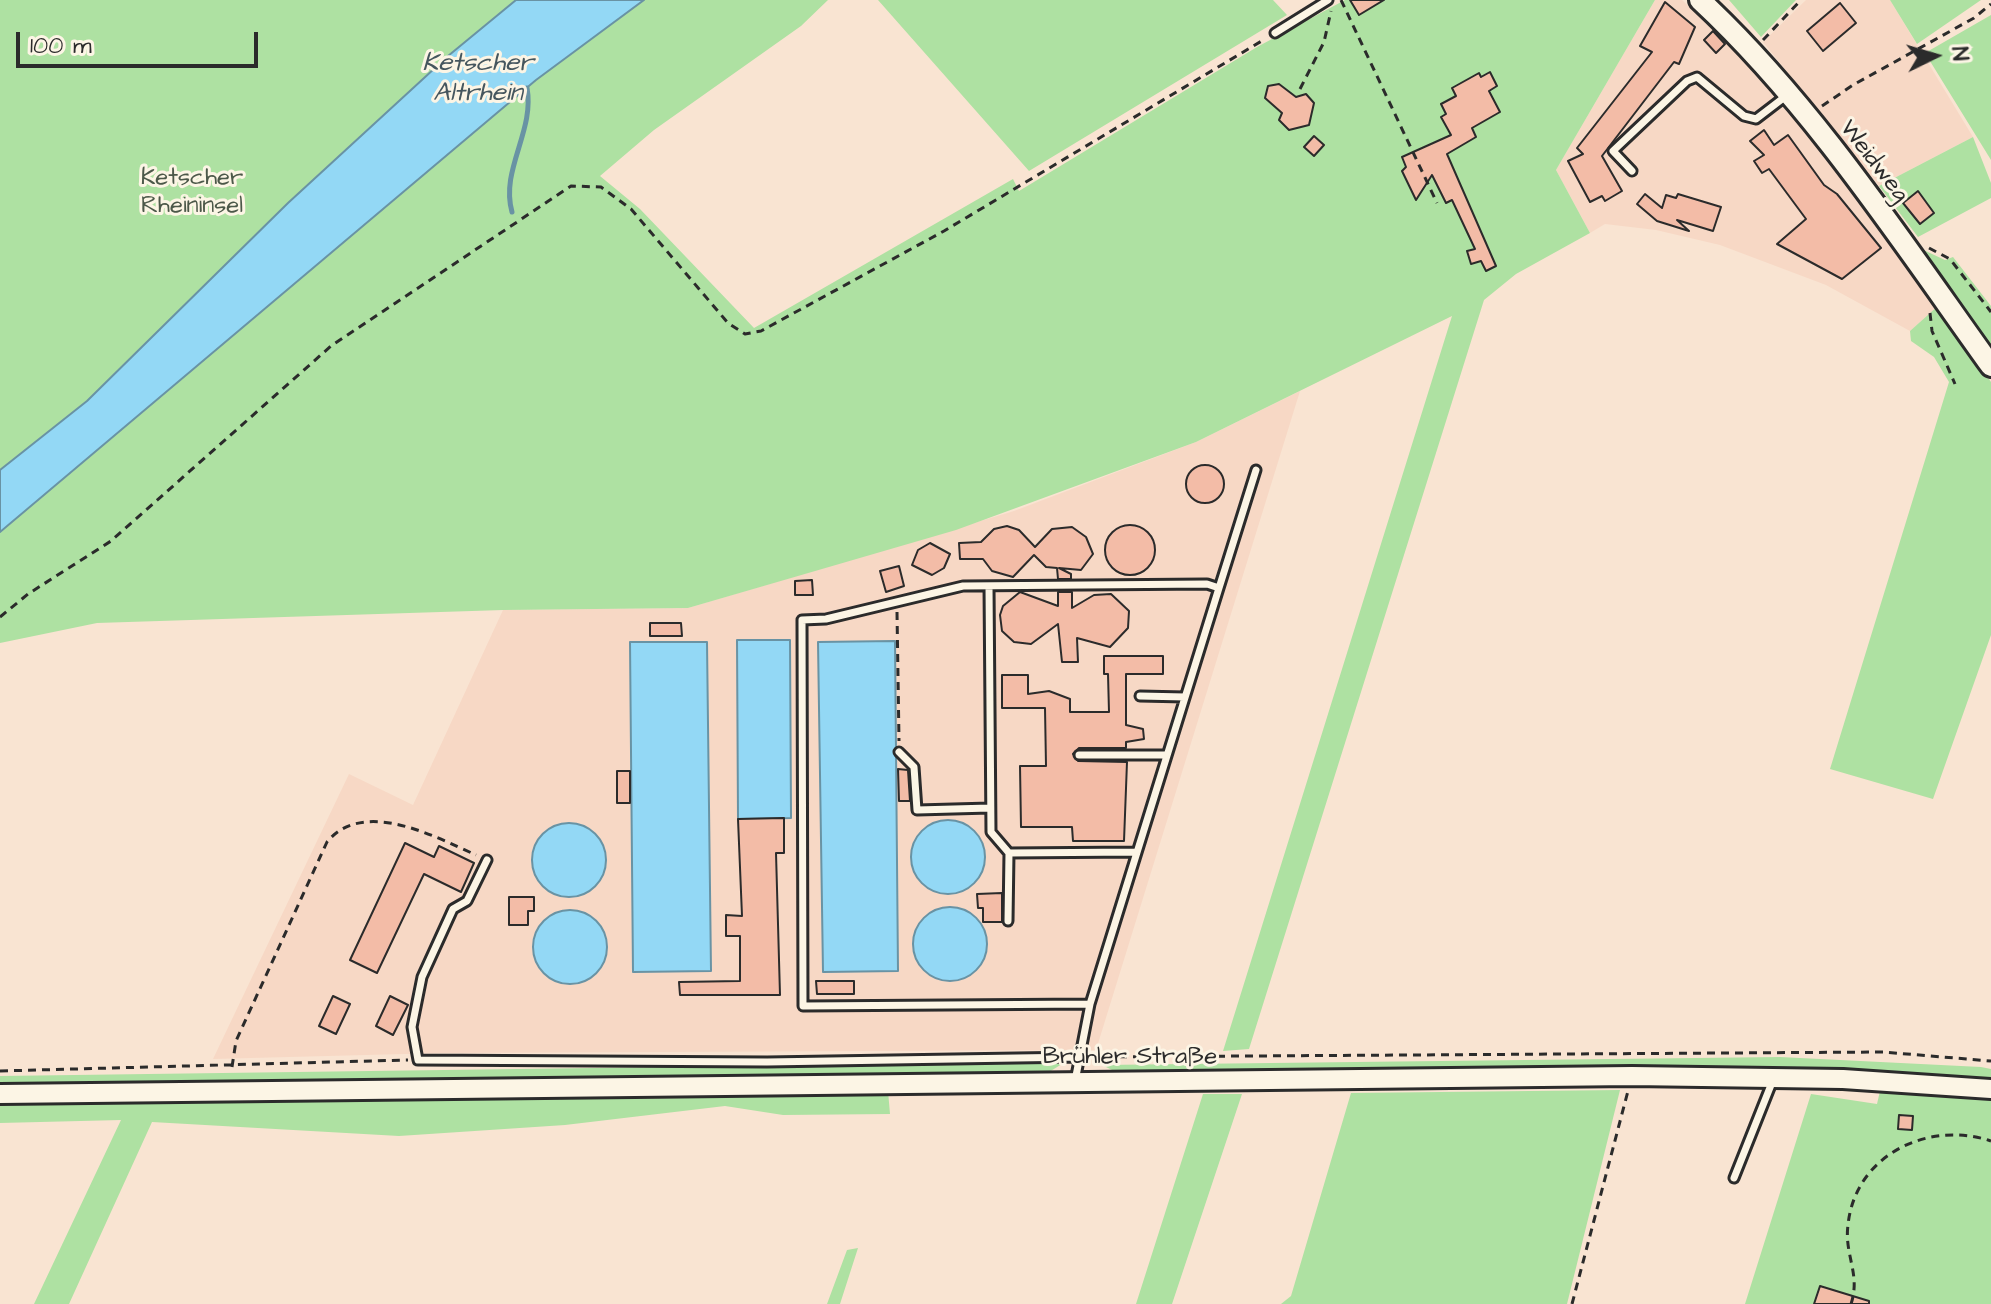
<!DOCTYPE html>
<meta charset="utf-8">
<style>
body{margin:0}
#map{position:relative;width:1991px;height:1304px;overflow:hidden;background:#f9e4d2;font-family:"Architects Daughter",sans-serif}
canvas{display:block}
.north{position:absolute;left:1895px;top:16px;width:80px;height:80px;-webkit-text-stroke:6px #fcf5e5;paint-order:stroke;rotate:85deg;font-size:22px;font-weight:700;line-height:32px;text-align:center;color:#2b2b2b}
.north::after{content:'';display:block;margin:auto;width:28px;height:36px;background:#2b2b2b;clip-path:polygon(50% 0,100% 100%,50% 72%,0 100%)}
.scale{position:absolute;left:16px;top:32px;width:242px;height:36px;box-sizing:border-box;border:4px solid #2b2b2b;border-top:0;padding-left:10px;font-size:24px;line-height:28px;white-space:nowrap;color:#2b2b2b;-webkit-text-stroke:6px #fcf5e5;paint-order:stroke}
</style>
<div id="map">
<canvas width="1991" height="1304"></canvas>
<div class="north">N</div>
<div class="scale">100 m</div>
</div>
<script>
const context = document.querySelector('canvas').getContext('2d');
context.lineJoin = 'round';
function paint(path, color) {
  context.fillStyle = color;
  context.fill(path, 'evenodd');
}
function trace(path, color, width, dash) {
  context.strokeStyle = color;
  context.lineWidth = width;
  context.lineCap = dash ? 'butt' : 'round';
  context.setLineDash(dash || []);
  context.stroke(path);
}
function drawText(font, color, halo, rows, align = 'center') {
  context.font = font + ' "Architects Daughter",sans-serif';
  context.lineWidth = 6;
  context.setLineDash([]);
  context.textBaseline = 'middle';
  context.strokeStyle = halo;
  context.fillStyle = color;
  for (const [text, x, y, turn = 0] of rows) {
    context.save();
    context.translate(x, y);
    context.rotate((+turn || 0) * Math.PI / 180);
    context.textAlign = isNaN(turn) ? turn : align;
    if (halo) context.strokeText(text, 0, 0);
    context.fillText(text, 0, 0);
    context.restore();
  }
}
const built = new Path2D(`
 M 1655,0 L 1682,0 L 1728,44 L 1795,119 L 1939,305 L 1910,331 L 1826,285 L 1720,245 L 1656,230 L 1605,224 L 1590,233 L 1556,170 Z
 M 1806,0 L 1890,0 L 1973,137 L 1879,186 L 1763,42 Z
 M 1300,391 L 1096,1050 L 442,1053 L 213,1059 L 349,774 L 413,805 L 503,610 L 688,608 L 1014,511 L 1196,442 Z`);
const green = new Path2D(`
 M 0,0 L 828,0 L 801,26 L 654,130 L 600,176 L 640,209 L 754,328 L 1013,179 L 1019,191 L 1257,47 L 1345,0 L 1655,0 L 1556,170 L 1590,233 L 1516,274 L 1484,300 L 1249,1049 L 1223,1051 L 1452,316 L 1196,442 L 956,530 L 688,608 L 503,610 L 97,623 L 0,643 Z
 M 878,0 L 1273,0 L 1287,15 L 1029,171 Z
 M 1729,0 L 1796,0 L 1761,37 Z
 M 1890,0 L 1981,0 L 1917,44 Z
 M 1991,15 L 1991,160 L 1925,53 Z
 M 1973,137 L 1991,183 L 1991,198 L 1918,237 L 1879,186 Z
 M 1917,247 L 1945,260 L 1953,257 L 1991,306 L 1991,353 Z
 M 1939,305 L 1991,382 L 1991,635 L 1933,799 L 1830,769 L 1949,382 L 1934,357 L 1911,341 L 1910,331 Z
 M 1780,1057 L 1981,1067 L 1991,1069 L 1991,1082 C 1699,1057 1407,1079 1114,1071 L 1102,1065 Z
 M 963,1063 L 1062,1064 L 1049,1072 L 918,1075 L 0,1088 L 0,1076 Z
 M 1620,1090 L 1567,1304 L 1281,1304 L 1291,1296 L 1351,1093 Z
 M 888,1091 L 890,1114 L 783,1115 L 725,1106 L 565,1125 L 399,1136 L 152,1122 L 69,1304 L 34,1304 L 121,1120 L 0,1123 L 0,1104 L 690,1098 Z
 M 1880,1091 L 1991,1098 L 1991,1304 L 1745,1304 L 1811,1094 L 1877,1104 Z
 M 1203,1094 L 1242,1094 L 1172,1304 L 1136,1304 Z
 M 858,1248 L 840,1304 L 827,1304 L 847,1250 Z`);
const water = new Path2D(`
 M 516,0 L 644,0 L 536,80 L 0,532 L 0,470 L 87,401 L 288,203 L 448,56 Z
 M 737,640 L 790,640 L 791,818 L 738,819 Z
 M 895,641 L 898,971 L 823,972 L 818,642 Z
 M 630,642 L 707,642 L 711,971 L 633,972 Z
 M911 857a37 37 0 1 1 74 0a37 37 0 1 1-74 0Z
 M532 860a37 37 0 1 1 74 0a37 37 0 1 1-74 0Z
 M913 944a37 37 0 1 1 74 0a37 37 0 1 1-74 0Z
 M533 947a37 37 0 1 1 74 0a37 37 0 1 1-74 0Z`);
const stream = new Path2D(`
 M 512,212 C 500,170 535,131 527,88`);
const building = new Path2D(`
 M 1350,0 L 1384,0 L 1359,15 Z
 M 1665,2 L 1695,27 L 1679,64 L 1674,62 L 1602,156 L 1622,191 L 1605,201 L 1602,196 L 1590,202 L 1568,161 L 1583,154 L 1577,148 L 1652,52 L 1640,46 Z
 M 1840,3 L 1856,23 L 1823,51 L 1807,31 Z
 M 1713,31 L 1725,44 L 1716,53 L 1704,40 Z
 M 1490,72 L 1497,86 L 1489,91 L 1500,112 L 1472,128 L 1476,137 L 1447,154 L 1496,266 L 1486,271 L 1481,261 L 1471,264 L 1467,251 L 1475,249 L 1452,200 L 1446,203 L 1432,175 L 1416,200 L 1402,171 L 1406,167 L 1402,157 L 1451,135 L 1441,117 L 1446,114 L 1441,104 L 1456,96 L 1452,88 L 1479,73 L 1481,77 Z
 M 1279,84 L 1296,97 L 1306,94 L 1314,103 L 1309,125 L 1289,130 L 1279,120 L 1282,113 L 1265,98 L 1268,86 Z
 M 1764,130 L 1774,145 L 1788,135 L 1824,185 L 1837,194 L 1881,248 L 1842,279 L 1777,244 L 1806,219 L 1769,169 L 1762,173 L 1754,161 L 1764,155 L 1750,141 Z
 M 1314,136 L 1324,145 L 1314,156 L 1304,147 Z
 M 1918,191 L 1934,213 L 1920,224 L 1903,203 Z
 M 1645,194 L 1662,208 L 1666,195 L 1676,198 L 1678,194 L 1721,207 L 1713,231 L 1677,220 L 1689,231 L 1657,221 L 1637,204 Z
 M1186 484a19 19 0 1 1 38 0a19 19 0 1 1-38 0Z
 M1105 550a25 25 0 1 1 50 0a25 25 0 1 1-50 0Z
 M 1007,526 L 1019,530 L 1035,547 L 1052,529 L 1072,527 L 1086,537 L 1093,554 L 1081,570 L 1059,568 L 1071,574 L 1071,579 L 1058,579 L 1057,568 L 1046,567 L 1034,555 L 1013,577 L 992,571 L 983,559 L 960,559 L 959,543 L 981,542 L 994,529 Z
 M 930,543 L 950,554 L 944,568 L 932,575 L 912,565 L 918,550 Z
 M 899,566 L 904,586 L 886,592 L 880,571 Z
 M 812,580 L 813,595 L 795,595 L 795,581 Z
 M 1020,592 L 1058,606 L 1058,592 L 1072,592 L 1072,608 L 1094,595 L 1111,594 L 1129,611 L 1128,628 L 1110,647 L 1077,638 L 1078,662 L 1062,662 L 1058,624 L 1031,644 L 1014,642 L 1002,631 L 1000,615 L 1003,606 Z
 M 650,623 L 681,623 L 682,636 L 650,636 Z
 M 1104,656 L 1163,656 L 1163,674 L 1126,674 L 1126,725 L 1143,729 L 1144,739 L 1126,742 L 1126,748 L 1079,748 L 1073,754 L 1078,761 L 1127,762 L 1124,841 L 1073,841 L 1072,827 L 1021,827 L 1020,766 L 1046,766 L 1045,708 L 1002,708 L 1002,675 L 1028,675 L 1028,694 L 1049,691 L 1070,699 L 1070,712 L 1109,712 L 1108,674 L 1104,674 Z
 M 898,769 L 908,770 L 910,801 L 899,801 Z
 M 617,771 L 630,771 L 630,803 L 617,803 Z
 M 784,818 L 784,853 L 776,853 L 780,995 L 680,995 L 679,982 L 740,981 L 740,936 L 726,936 L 726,915 L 742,916 L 738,819 Z
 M 405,843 L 434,857 L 439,846 L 474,863 L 461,892 L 424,874 L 377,973 L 350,960 Z
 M 1002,893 L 1002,922 L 983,922 L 983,908 L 978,908 L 977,894 Z
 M 509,897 L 534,897 L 534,911 L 528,911 L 528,925 L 509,925 Z
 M 816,981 L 854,981 L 854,994 L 817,994 Z
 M 333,996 L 350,1004 L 336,1034 L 319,1026 Z
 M 390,996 L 408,1005 L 393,1035 L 376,1026 Z
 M 1899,1115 L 1913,1116 L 1912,1130 L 1898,1129 Z
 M 1820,1286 L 1869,1301 L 1869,1304 L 1814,1304 Z`);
const path = new Path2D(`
 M 1341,0 L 1437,203
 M 1763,40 L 1801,0
 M 1300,89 L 1324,42 L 1331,11
 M 1822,106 L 1853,85 L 1974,18 L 1991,4
 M 1929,248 L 1950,259 L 1991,312
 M 1930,313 L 1932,331 L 1955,384
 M 897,612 L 899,741
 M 0,617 L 28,594 L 111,541 L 331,346 L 571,186 L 601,187 L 631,209 L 728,323 L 745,334 L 761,331 L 944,231 L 1265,39
 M 1091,1057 L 1883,1052 L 1991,1061
 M 232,1067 L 236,1041 L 327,842 C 363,798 434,836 476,855
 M 0,1071 L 408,1060
 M 1572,1304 L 1628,1091
 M 1851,1304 C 1861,1274 1844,1255 1848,1225 C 1855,1155 1928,1120 1991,1141`);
const service = new Path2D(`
 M 1275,33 L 1328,0
 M 1632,171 L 1613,151 L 1687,81 L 1697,77 L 1744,116 L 1756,119 L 1786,96
 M 989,586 L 991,832 L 1009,853 L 1135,852
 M 1219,588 L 1256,470
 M 1140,696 L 1185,697
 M 899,752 L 914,767 L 917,810 L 990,808
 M 1079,755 L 1166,755
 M 487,860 L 467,901 L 453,909 L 422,977 L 412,1027 L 418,1060 L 767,1062 L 1079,1057
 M 1008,921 L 1009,853
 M 1075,1081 L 1090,1004 L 1219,588 L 1207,584 L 963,586 L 826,619 L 802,620 L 803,1006 L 1090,1004
 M 1734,1178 L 1773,1080`);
const tertiary = new Path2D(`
 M 0,1094 L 1632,1076 L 1843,1079 L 1991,1089`);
const secondary = new Path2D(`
 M 1700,0 C 1812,104 1902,242 1991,366`);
const streetNames = [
 ["Weidweg",1873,162,52],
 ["Brühler Straße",1130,1058]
];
const parkNames = [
 ["Ketscher",192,179],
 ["Rheininsel",192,207]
];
const waterNames = [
 ["Ketscher",478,65],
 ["Altrhein",478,95]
];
paint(built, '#f7d8c5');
paint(green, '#aee1a2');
paint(water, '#93d8f5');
trace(water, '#6993a4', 2);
trace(stream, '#6993a4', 5);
paint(building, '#f3bca7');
trace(building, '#2b2b2b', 2);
trace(service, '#2b2b2b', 13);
trace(tertiary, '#2b2b2b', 24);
trace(secondary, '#2b2b2b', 26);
trace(path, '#2b2b2b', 3, [8, 6]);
trace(service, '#fcf5e5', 7);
trace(tertiary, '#fcf5e5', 18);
trace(secondary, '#fcf5e5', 20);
drawText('24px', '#2b2b2b', '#fcf5e5', streetNames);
drawText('24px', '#4c5849', '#fcf5e5', parkNames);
drawText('italic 26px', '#45565e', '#fcf5e5', waterNames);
</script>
